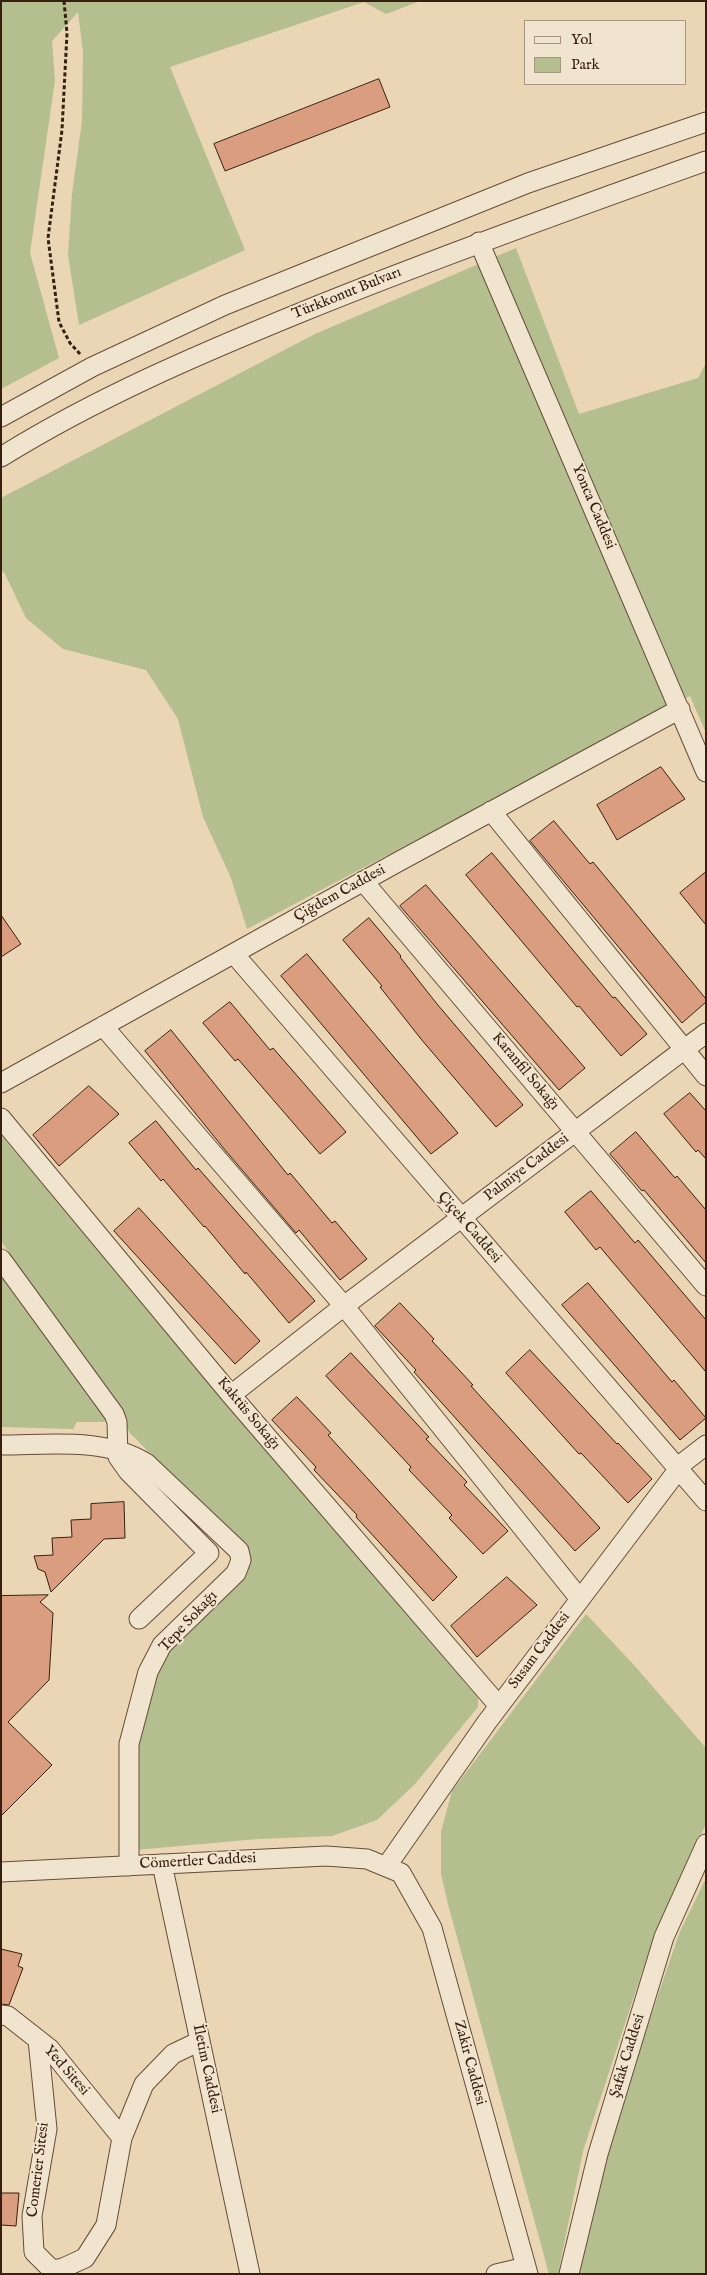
<!DOCTYPE html>
<meta charset="utf-8">
<style>
body{margin:0}
#map{position:relative;width:707px;height:2275px;overflow:hidden;background:#ead5b4;font-family:"IM FELL English",serif}
canvas{display:block}
.frame{position:absolute;inset:0;border:2px solid #372010;pointer-events:none}
.legend{position:absolute;left:524px;top:20px;width:162px;height:65px;box-sizing:border-box;background:#f1e4ce;border:1px solid #a79682;margin:0;padding:6px 9px;list-style:none;font-size:15px;color:#372010}
.legend li{display:flex;align-items:center;gap:10px;height:25px}
.legend b{width:25px;border:1px solid #a79682}
</style>
<div id="map">
<canvas width="707" height="2275"></canvas>
<div class="frame"></div>
<ul class="legend">
<li><b style="height:6px;background:#f1e4ce"></b>Yol</li>
<li><b style="height:14px;background:#b4be8f"></b>Park</li>
</ul>
</div>
<script>
const context = document.querySelector('canvas').getContext('2d');
context.lineJoin = 'round';
function paint(path, color) {
  context.fillStyle = color;
  context.fill(path, 'evenodd');
}
function trace(path, color, width, dash) {
  context.strokeStyle = color;
  context.lineWidth = width;
  context.lineCap = dash ? 'butt' : 'round';
  context.setLineDash(dash || []);
  context.stroke(path);
}
function drawText(font, color, halo, rows, align = 'center') {
  context.font = font + ' "IM FELL English",serif';
  context.lineWidth = 4;
  context.setLineDash([]);
  context.textBaseline = 'middle';
  context.strokeStyle = halo;
  context.fillStyle = color;
  for (const [text, x, y, turn = 0] of rows) {
    context.save();
    context.translate(x, y);
    context.rotate((+turn || 0) * Math.PI / 180);
    context.textAlign = isNaN(turn) ? turn : align;
    if (halo) context.strokeText(text, 0, 0);
    context.fillText(text, 0, 0);
    context.restore();
  }
}
const green = new Path2D(`
 M 1,1 L 420,1 L 386,14 L 364,2 L 170,67 L 245,250 L 79,325 L 68,255 L 72,194 L 82,121 L 83,52 L 78,12 L 52,41 L 55,80 L 30,253 L 59,358 L 3,388 L 1,388 Z
 M 516,248 L 579,414 L 698,378 L 706,363 L 706,733 L 690,696 L 247,929 L 231,878 L 203,817 L 178,719 L 146,670 L 63,649 L 26,618 L 4,572 L 1,573 L 1,498 L 315,334 Z
 M 1,1135 L 478,1698 L 478,1707 L 415,1784 L 377,1820 L 332,1836 L 258,1839 L 135,1850 L 137,1740 L 160,1657 L 249,1566 L 245,1549 L 130,1433 L 93,1372 L 1,1241 Z
 M 1,1269 L 107,1419 L 104,1422 L 77,1422 L 73,1429 L 1,1427 Z
 M 586,1614 L 633,1664 L 706,1748 L 706,1824 L 655,1933 L 583,2151 L 558,2274 L 549,2274 L 448,1904 L 441,1874 L 441,1832 L 452,1791 Z
 M 706,1878 L 706,2274 L 578,2274 L 599,2178 L 641,2045 L 679,1934 Z`);
const building = new Path2D(`
 M 379,79 L 390,107 L 225,171 L 214,144 Z
 M 661,767 L 685,799 L 617,840 L 597,805 Z
 M 554,821 L 590,864 L 593,862 L 706,999 L 706,1002 L 682,1023 L 530,841 Z
 M 492,853 L 613,998 L 615,997 L 647,1034 L 621,1056 L 579,1006 L 577,1007 L 466,875 Z
 M 706,872 L 706,925 L 680,893 Z
 M 426,885 L 585,1068 L 559,1090 L 400,906 Z
 M 1,915 L 21,944 L 1,957 Z
 M 369,918 L 401,956 L 400,957 L 437,1004 L 523,1105 L 496,1127 L 421,1039 L 380,987 L 382,986 L 343,940 Z
 M 307,954 L 458,1133 L 431,1154 L 281,976 Z
 M 230,1002 L 270,1050 L 273,1048 L 346,1132 L 320,1154 L 238,1059 L 235,1061 L 203,1023 Z
 M 171,1030 L 288,1175 L 290,1173 L 332,1223 L 335,1221 L 367,1259 L 340,1280 L 299,1230 L 296,1233 L 225,1150 L 145,1051 Z
 M 89,1086 L 119,1114 L 59,1166 L 33,1135 Z
 M 690,1093 L 706,1111 L 706,1159 L 698,1150 L 696,1152 L 664,1114 Z
 M 156,1121 L 196,1170 L 198,1168 L 315,1301 L 289,1323 L 246,1272 L 245,1274 L 205,1226 L 204,1227 L 163,1179 L 161,1181 L 129,1143 Z
 M 636,1132 L 675,1178 L 677,1176 L 706,1210 L 706,1263 L 644,1190 L 642,1191 L 610,1154 Z
 M 591,1191 L 635,1243 L 638,1240 L 706,1320 L 706,1372 L 600,1247 L 596,1250 L 565,1212 Z
 M 139,1208 L 260,1341 L 235,1364 L 114,1231 Z
 M 588,1283 L 672,1382 L 674,1380 L 706,1418 L 680,1440 L 562,1305 Z
 M 400,1303 L 434,1339 L 432,1341 L 473,1385 L 471,1386 L 600,1528 L 575,1551 L 414,1372 L 416,1370 L 375,1326 Z
 M 530,1350 L 617,1444 L 618,1443 L 652,1479 L 628,1503 L 581,1453 L 579,1454 L 506,1373 Z
 M 351,1353 L 429,1437 L 426,1439 L 467,1482 L 464,1485 L 508,1531 L 483,1554 L 449,1518 L 452,1515 L 409,1470 L 411,1467 L 326,1376 Z
 M 297,1397 L 331,1433 L 328,1435 L 457,1577 L 433,1601 L 356,1517 L 357,1515 L 314,1470 L 316,1467 L 272,1420 Z
 M 124,1502 L 125,1538 L 104,1539 L 51,1592 L 45,1572 L 38,1569 L 34,1556 L 53,1555 L 52,1538 L 72,1537 L 71,1520 L 91,1519 L 91,1504 Z
 M 507,1577 L 537,1605 L 477,1657 L 451,1626 Z
 M 48,1595 L 40,1602 L 53,1613 L 49,1680 L 8,1722 L 52,1765 L 1,1816 L 1,1596 Z
 M 1,1949 L 22,1954 L 18,1966 L 23,1968 L 9,2005 L 1,2004 Z
 M 1,2193 L 19,2193 L 16,2226 L 1,2225 Z`);
const path = new Path2D(`
 M 64,1 L 67,33 L 62,130 L 48,238 L 59,322 L 70,343 L 80,354`);
const minor = new Path2D(`
 M 479,242 L 706,772
 M 1,417 L 92,367 L 225,305 L 528,183 L 706,122
 M 1,457 C 96,398 199,354 302,312 C 435,258 571,209 706,161
 M 491,811 L 706,1076
 M 363,881 L 706,1286
 M 234,954 L 706,1501
 M 103,1026 L 344,1306 L 580,1599
 M 1,1083 L 396,863 L 680,709
 M 1,1118 L 231,1395 L 499,1706
 M 1,1259 L 114,1414 L 117,1422 L 118,1457 L 128,1471 L 209,1553 L 139,1619
 M 231,1395 L 344,1306 L 706,1033
 M 1,1445 C 48,1445 105,1437 146,1463 L 239,1551 L 241,1560 L 236,1573 L 162,1645 L 148,1672 L 129,1744 L 129,1866
 M 162,1864 L 250,2274
 M 386,1867 L 487,1722 L 684,1462 L 706,1445
 M 1,1872 L 326,1856 L 367,1859 L 401,1873 L 432,1928 L 528,2274
 M 1,2015 L 8,2016 L 50,2049 L 122,2138
 M 38,2040 L 47,2129 L 32,2216 L 34,2252 L 52,2270 L 63,2268 L 85,2258 L 106,2225 L 122,2138 L 144,2084 L 173,2054 L 200,2041
 M 496,2274 L 526,2267
 M 569,2274 L 598,2154 L 664,1937 L 706,1844`);
const streetNames = [
 ["Türkkonut Bulvarı",347,294,-22],
 ["Yonca Caddesi",593,507,67],
 ["Çiğdem Caddesi",340,894,-29],
 ["Karanfil Sokağı",525,1072,50],
 ["Palmiye Caddesi",527,1168,-37],
 ["Çiçek Caddesi",469,1228,49],
 ["Kaktüs Sokağı",248,1414,50],
 ["Tepe Sokağı",189,1622,-47],
 ["Susam Caddesi",540,1651,-53],
 ["Cömertler Caddesi",198,1862,-3],
 ["Şafak Caddesi",628,2056,-73],
 ["Zakir Caddesi",469,2063,75],
 ["İletim Caddesi",206,2069,78],
 ["Yed Sitesi",66,2071,49],
 ["Comerier Sitesi",39,2170,-83]
];
paint(green, '#b4be8f');
paint(building, '#db9d7f');
trace(building, '#372010', 1);
trace(minor, '#644d39', 21);
trace(path, '#372010', 3, [4, 2.5]);
trace(minor, '#f1e4ce', 19);
drawText('15px', '#372010', '#f1e4ce', streetNames);
</script>
